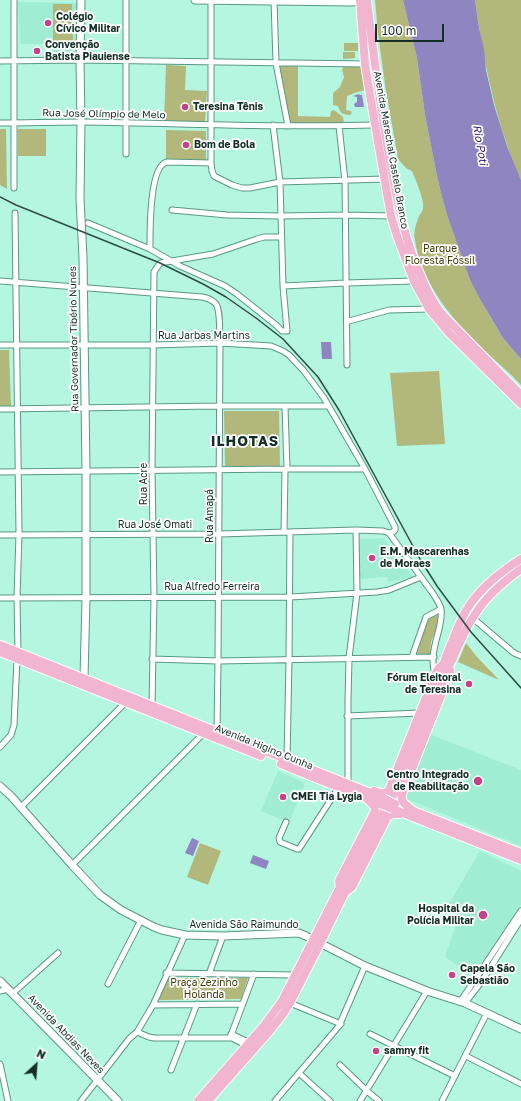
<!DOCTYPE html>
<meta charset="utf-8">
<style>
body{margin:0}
#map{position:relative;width:521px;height:1101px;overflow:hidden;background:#b4f6df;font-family:"Golos Text",sans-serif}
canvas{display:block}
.north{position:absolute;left:16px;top:1045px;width:40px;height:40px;-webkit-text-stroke:3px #fff;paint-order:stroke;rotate:26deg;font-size:11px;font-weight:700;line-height:16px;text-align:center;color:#142f27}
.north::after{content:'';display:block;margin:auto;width:14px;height:18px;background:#142f27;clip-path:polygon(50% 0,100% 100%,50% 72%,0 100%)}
.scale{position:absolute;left:375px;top:24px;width:69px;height:18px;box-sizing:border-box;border:2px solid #142f27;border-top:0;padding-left:5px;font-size:12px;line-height:14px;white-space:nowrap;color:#142f27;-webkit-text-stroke:3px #fff;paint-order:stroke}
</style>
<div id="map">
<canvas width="521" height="1101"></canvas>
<div class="north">N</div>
<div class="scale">100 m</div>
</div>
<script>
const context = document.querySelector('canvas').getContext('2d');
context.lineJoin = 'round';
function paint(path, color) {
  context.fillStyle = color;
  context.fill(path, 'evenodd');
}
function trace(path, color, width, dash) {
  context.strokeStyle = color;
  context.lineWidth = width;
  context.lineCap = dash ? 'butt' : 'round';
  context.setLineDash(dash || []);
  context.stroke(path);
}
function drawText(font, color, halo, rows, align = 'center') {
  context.font = font + ' "Golos Text",sans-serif';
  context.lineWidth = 3.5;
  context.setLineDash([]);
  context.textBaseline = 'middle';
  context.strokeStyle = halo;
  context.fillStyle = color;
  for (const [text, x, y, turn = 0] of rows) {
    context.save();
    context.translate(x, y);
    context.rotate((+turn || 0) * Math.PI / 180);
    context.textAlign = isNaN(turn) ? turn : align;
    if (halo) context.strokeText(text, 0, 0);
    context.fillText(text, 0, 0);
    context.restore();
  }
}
const built = new Path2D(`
 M 18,2 L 77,3 L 77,58 L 52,58 L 52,44 L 20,44 Z
 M 384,538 L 413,577 L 388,582 L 387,577 L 360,579 L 359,539 Z
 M 429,734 L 521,770 L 521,846 L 405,798 L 405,796 Z
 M 278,771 L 305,783 L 289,823 L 261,811 Z
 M 480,851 L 521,871 L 521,905 L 473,976 L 445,957 L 458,919 L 444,912 Z`);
const green = new Path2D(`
 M 375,0 L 403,0 L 417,58 L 425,115 L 437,176 L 442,197 L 448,218 L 470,280 L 491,318 L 503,338 L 521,359 L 521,385 C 509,372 496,361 483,350 C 479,347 476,342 472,339 C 446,311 421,279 415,240 C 413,232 416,224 419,216 C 420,214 423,211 423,208 C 425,201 415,178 412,171 L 406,168 L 398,159 L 385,85 L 378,33 Z
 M 475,0 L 521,0 L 521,180 C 495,121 484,63 475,0 Z
 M 53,4 L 72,4 L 73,41 L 53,41 Z
 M 344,43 L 358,43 L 358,51 L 344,51 Z
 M 343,52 L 355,52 L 355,58 L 343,59 Z
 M 166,65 L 186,66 L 185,90 L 207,91 L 205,123 L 164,122 Z
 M 278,66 L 298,66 L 298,116 L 330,117 L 331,111 L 334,110 L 343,117 L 344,123 L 289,124 Z
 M 344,66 L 362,66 L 366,90 L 357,92 L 347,96 L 346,110 L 351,111 L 352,113 L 350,115 C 342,114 341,114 338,106 L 333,105 L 333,93 L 340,87 L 344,77 L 342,70 Z
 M 0,129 L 6,129 L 7,189 L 0,185 Z
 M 18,129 L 46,129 L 46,156 L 18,156 Z
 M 166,130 L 206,131 L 206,160 L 166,160 Z
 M 0,350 L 9,350 L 11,406 L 0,406 Z
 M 439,371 L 445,444 L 397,446 L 390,373 Z
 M 224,411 L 279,411 L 280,466 L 225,466 Z
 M 439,614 C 440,625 434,633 431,642 C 430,646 431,651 431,655 L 417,654 L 427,622 L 431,617 Z
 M 466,643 L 477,657 L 499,680 L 458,662 Z
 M 200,843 L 221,851 L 208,885 L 187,877 Z
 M 168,978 L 248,978 L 241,999 L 159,1000 Z`);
const water = new Path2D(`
 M 403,0 L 475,0 L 479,28 L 484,49 L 486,70 L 494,105 L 507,146 L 521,180 L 521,359 L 503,338 L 480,299 L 470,280 L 448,218 L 442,197 L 437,176 L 425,115 L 417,58 Z
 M 359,94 L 360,95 L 362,95 L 364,107 L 355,107 L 354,104 L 357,102 L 357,97 L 353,96 Z
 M 321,342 L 331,342 L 332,359 L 322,359 Z
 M 192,838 L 199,841 L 193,856 L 185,853 Z
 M 253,855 L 269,861 L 266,869 L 250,863 Z`);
const street = new Path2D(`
 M 14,0 L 14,188
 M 211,0 L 211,163 L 212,171 L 214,176 L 232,185 L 242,188 L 250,188 L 280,182 L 386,179
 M 274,0 L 276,63 L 288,126
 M 0,61 L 80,60 L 365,64
 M 0,123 C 27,123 54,122 82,122 C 179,123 277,128 375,125
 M 339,126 L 345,181 L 347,365
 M 126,154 L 126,0
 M 172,210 L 227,215 L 281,216 L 346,215 L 391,216
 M 15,213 L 19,534 L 17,598 L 18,653
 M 88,223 L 150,249 L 180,266 L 225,286 L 237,294 L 276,325 L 282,331 L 287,331 L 283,286 L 280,182 L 273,125
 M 150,249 C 150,233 149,166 167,162 L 211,163
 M 0,281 L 202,297 C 207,298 212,299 216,304 C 221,311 219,333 220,343 L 218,661 L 217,732
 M 283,286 L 346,283 L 414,281
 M 347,319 L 349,321 L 389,310 L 429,309
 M 0,345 L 154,345 L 220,343 L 271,346 L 283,351 L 289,355 L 304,371 L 324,398 L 365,469 L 395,527 L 395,530 L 393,532 L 389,533
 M 285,407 L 287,469
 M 0,409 L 219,406 L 328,406
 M 0,472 L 285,469 L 365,469
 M 284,532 L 285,469
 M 0,535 L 219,534 L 356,530 L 383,531 L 389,533 L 434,595 C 436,599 440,604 441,609 C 443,623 436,636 434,650 C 432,658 433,667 435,675
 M 0,598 L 290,597 L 377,592 L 389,590 L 421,577
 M 475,620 L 514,653 L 521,656
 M 412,657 L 426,617 L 441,609
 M 152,659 L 218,661 L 434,657
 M 152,706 L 154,597 L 152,470 L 154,272 L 160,263 L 213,254 L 257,239 L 264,237 L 281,237
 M 347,716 L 420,713
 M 0,747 L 11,735 L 14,725 L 17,659
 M 287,761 L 289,659 L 290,532
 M 348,784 L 348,701 L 349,658 L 357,593 L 356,530
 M 21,807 L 126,702
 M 286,822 L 279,838 L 280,842 L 297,849 L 299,849 L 339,787
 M 72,865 L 204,733
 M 166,973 L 295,975
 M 209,974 L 223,936
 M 108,984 L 141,920
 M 0,991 L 8,989
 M 12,994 L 58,953
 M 460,1002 L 521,911
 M 290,1003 L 341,1024
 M 465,1003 L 482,981 L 521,919
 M 153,1005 L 243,1004
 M 137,1032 L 149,1037 L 154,1038 L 232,1038 L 246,1045
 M 231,1034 L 248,1042
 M 370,1034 L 455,1076
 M 230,1038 L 254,974
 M 466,1056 L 521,1084
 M 0,1064 L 8,1101
 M 340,1065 L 367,1091 L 379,1101
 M 171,1070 L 197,1004
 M 299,1073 L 330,1101
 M 81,1101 L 129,1039 L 137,1032 L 153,1005 L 185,935
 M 275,1101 L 339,1026 L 365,966
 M 360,1101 L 427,991
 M 442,1101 L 487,1013`);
const secondary = new Path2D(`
 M 81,0 L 80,60 L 81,122 L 80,199 L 83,257 L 86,471 L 86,598 L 84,678
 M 195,0 L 352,2 L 360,1
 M 0,786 L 11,796 L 72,865 L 100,895 L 121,910 L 154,927 L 162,930 L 185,935 L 223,936 L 299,933 L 306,936 L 365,966 L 427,991 L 465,1003 L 521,1029
 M 0,981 L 118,1101`);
const primary = new Path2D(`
 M 360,0 L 365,64 L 371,101 L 391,216 L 397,236 L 414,281 L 429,309 L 449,333 L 521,404
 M 367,0 C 373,52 380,104 389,156 C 397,198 403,237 421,276 C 426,289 433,302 441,313 L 521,395
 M 0,645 L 383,798
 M 0,652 L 261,756
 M 446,671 C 453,661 456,649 462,638 C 476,607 493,589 521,569
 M 281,764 L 380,804
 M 374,791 C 380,793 384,795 389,790 L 435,675 L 438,669 L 442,665
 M 393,809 L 521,860
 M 408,809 L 521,853
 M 412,810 C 406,805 400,802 402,794 L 450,673 L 450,670 L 449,667
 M 340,888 L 339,881 L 341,877 L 375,811 L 375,807 L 368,800
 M 347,891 L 352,887 L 388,816 L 393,814 L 400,814
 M 198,1101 L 263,1027 L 282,1001 L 342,883 L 347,881
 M 208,1101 L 268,1033 L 283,1014 L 290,1003 L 317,950 L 348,886 L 347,881 L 383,812 L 400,784 L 441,677 C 442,664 447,654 452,642 C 457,629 462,615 471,603 C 484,585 502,571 521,559`);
const rail = new Path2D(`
 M 0,197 L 16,205 L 160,263 L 203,284 L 226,297 L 256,318 L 283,339 L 318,377 L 339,410 L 420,559 L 437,586 L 471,632 L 521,688`);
const primaryBridge = new Path2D(`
 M 383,798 L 395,804
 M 380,804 L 393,809`);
const markers = [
 [48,23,4,"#c64286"],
 [37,51,4,"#c64286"],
 [185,107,4,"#c64286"],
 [186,145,4,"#c64286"],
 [372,558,4,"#c64286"],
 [469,684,4,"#c64286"],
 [478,781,5,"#c64286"],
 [283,797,4,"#c64286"],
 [483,915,5,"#c64286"],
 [452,975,4,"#c64286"],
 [376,1051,4,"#c64286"]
];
const poiNames = [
 ["Colégio",56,17],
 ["Cívico Militar",56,29],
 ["Convenção",45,45],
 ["Batista Piauiense",45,57],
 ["Teresina Tênis",193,107],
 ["Bom de Bola",194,145],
 ["E.M. Mascarenhas",380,552],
 ["de Moraes",380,564],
 ["Fórum Eleitoral",461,678,"right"],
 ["de Teresina",461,690,"right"],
 ["Centro Integrado",469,775,"right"],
 ["de Reabilitação",469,787,"right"],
 ["CMEI Tia Lygia",291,797],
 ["Hospital da",474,909,"right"],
 ["Polícia Militar",474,921,"right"],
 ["Capela São",460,969],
 ["Sebastião",460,981],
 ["samny fit",384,1051]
];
const streetNames = [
 ["Rua José Olímpio de Melo",104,114,1],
 ["Avenida Marechal Castelo Branco",391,150,80],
 ["Rua Jarbas Martins",204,336],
 ["Rua Governador Tibério Nunes",74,339,-91],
 ["Rua Acre",144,484,-90],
 ["Rua Amapá",210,516,-90],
 ["Rua José Omati",155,525],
 ["Rua Alfredo Ferreira",212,587],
 ["Avenida Higino Cunha",264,747,22],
 ["Avenida São Raimundo",244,925],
 ["Avenida Abdias Neves",66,1034,46]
];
const parkNames = [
 ["Parque",440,249],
 ["Floresta Fóssil",440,261],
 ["Praça Zezinho",204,983],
 ["Holanda",204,995]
];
const waterNames = [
 ["Rio Poti",480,145,80]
];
const districtNames = [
 ["ILHOTAS",245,442]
];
paint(built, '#a1edd4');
paint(green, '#b2b77c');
paint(water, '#8f85c1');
trace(street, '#599885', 7);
trace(secondary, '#599885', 9);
trace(primary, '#fff', 10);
trace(street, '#fff', 5);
trace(secondary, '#fff', 7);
trace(primary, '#f1b5d0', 8);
trace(rail, '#2d4e43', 1.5);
trace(primaryBridge, '#fff', 10, []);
trace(primaryBridge, '#f1b5d0', 8);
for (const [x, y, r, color] of markers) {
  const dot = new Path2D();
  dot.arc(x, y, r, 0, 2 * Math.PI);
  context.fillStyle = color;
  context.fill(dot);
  trace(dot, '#fff', 1.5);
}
drawText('bold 10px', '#142f27', '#fff', poiNames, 'left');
drawText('10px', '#142f27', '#fff', streetNames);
drawText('10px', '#3c3e08', '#fff', parkNames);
drawText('italic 11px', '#352068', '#fff', waterNames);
context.letterSpacing = '1px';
drawText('bold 14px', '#142f27', '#fff', districtNames);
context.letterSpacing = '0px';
</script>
